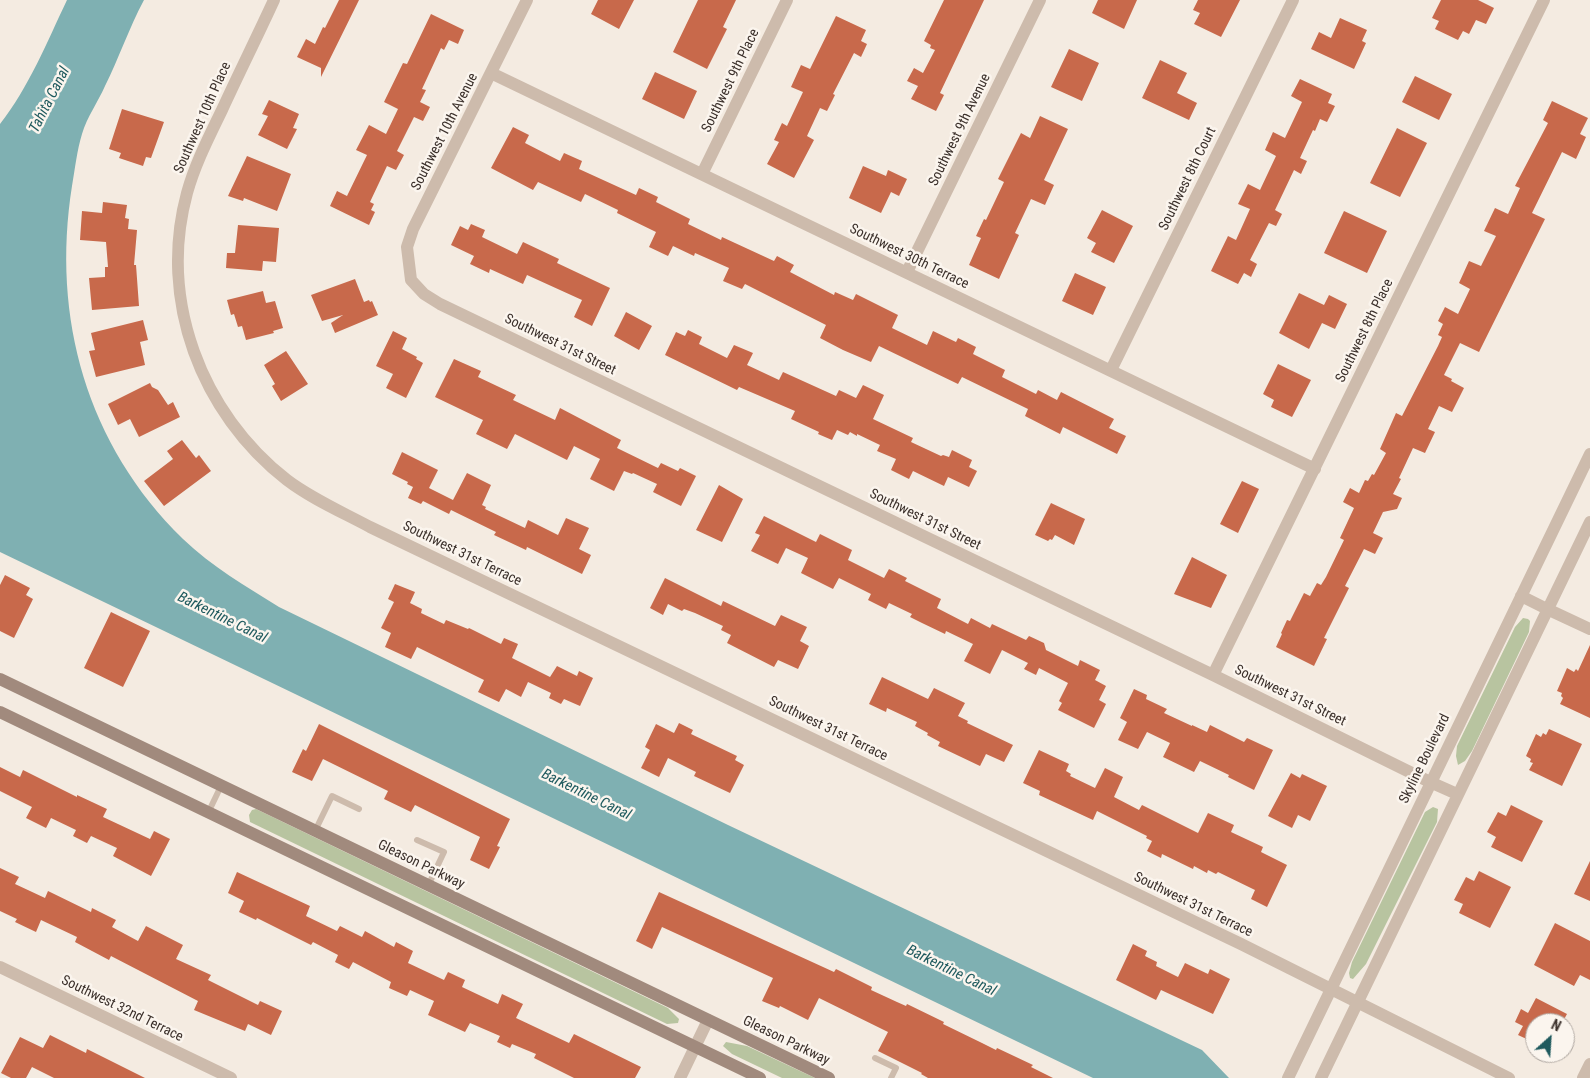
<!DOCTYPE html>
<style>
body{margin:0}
#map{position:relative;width:1590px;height:1078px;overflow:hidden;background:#f4ebe1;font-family:"Roboto Condensed",sans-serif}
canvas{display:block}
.north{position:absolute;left:1525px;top:1013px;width:50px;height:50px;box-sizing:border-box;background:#fbf5ee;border:1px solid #aea6a0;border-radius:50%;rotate:26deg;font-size:14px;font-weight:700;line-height:20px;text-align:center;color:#3b302b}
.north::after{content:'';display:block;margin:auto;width:18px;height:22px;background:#1f5a5e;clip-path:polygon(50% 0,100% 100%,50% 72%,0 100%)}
</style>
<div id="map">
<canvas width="1590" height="1078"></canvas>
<div class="north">N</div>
</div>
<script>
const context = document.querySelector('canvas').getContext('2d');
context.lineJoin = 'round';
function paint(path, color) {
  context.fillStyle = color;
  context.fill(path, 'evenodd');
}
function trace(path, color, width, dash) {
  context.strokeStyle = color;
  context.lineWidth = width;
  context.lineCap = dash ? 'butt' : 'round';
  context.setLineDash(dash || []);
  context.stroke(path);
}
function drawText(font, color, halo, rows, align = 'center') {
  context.font = font + ' "Roboto Condensed",sans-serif';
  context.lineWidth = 5;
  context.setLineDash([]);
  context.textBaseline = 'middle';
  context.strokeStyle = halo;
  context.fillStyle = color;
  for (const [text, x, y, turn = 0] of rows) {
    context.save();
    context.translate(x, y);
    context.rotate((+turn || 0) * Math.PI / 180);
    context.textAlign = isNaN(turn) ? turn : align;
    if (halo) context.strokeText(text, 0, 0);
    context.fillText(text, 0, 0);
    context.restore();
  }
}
const green = new Path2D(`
 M 1523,618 L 1528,619 L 1530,621 L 1529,632 L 1472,751 L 1465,761 L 1458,765 L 1456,756 L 1457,746 L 1515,627 Z
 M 1433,807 L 1438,809 L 1437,822 L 1366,964 L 1353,979 L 1350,978 L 1349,973 L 1352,962 L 1425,812 Z
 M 256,809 L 668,1008 L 679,1019 L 678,1023 L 667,1024 L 250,822 L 249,815 L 252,810 Z
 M 726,1042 L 747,1046 L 815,1078 L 782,1078 L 732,1054 L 723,1046 Z`);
const water = new Path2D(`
 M 67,0 L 144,0 C 129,28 119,58 105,86 C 98,102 87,117 82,134 C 77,150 75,169 72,186 C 51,318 87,445 183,539 C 212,567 246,586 279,607 L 728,825 L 1202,1050 L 1229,1078 L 1093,1078 L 0,552 L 0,124 C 29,87 47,42 67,0 Z`);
const building = new Path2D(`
 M 339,0 L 359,0 L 321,77 L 321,68 L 297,57 L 306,39 L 315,44 L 323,27 L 325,28 Z
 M 598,0 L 634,0 L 619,29 L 591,14 Z
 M 698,0 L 736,0 L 723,27 L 727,29 L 707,69 L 673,52 Z
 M 944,0 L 984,0 L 940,93 L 944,95 L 936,111 L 911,99 L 918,86 L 907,81 L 914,68 L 923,73 L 935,50 L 930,48 L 931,45 L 924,41 Z
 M 1098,0 L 1137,0 L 1124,29 L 1092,13 Z
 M 1198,0 L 1240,0 L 1221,37 L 1194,24 L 1200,13 L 1193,10 Z
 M 1441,0 L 1478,0 L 1494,8 L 1486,24 L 1476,20 L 1469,34 L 1463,31 L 1458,40 L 1435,29 L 1439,21 L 1432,18 Z
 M 431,14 L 464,30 L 458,44 L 449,40 L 444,50 L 441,48 L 422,89 L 426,90 L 420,102 L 430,107 L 423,121 L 414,117 L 397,151 L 404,155 L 396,170 L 387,166 L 370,202 L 374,204 L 371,210 L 375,212 L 369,225 L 330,206 L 337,191 L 347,196 L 367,155 L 356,150 L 369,125 L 386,134 L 398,109 L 384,102 L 403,63 L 407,64 Z
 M 836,16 L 866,30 L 861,41 L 867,44 L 861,57 L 854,53 L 833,94 L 835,95 L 827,111 L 820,108 L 807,136 L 814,140 L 794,178 L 767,164 L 779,142 L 774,140 L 782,123 L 787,126 L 803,92 L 791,87 L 801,65 L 810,69 Z
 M 1340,18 L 1367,30 L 1362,41 L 1366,43 L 1354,69 L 1311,49 L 1319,32 L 1331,38 Z
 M 1069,49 L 1099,63 L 1082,101 L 1051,87 Z
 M 1160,60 L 1187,73 L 1177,93 L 1197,103 L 1189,120 L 1142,98 Z
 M 655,72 L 697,91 L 684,119 L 642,99 Z
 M 1415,76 L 1452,94 L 1439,120 L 1402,102 Z
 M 1300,79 L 1332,94 L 1328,103 L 1335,106 L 1327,122 L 1320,119 L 1315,131 L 1313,130 L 1300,158 L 1307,161 L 1301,174 L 1294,170 L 1275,210 L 1282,214 L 1276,226 L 1269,223 L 1250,260 L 1257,264 L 1251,277 L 1244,273 L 1238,284 L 1211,271 L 1228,236 L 1236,240 L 1250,209 L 1238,204 L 1248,184 L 1260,190 L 1276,156 L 1265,150 L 1273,132 L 1285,138 L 1302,102 L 1291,96 Z
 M 269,100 L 299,114 L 293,128 L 297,129 L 287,149 L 258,135 L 268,116 L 262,114 Z
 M 1552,101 L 1588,118 L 1580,134 L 1586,137 L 1576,159 L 1562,152 L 1532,213 L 1545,219 L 1479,352 L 1460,343 L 1444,375 L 1452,379 L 1451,381 L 1464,388 L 1452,412 L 1439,406 L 1428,429 L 1435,432 L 1425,453 L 1413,448 L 1399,478 L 1401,479 L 1393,494 L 1402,498 L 1397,509 L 1383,512 L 1373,533 L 1383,538 L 1375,554 L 1364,549 L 1345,586 L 1349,588 L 1324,638 L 1327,639 L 1314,666 L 1276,647 L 1282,634 L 1281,633 L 1287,620 L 1290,621 L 1304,593 L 1310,596 L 1317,583 L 1321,585 L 1326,577 L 1344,540 L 1340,538 L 1354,508 L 1343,502 L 1350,488 L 1359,493 L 1365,480 L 1368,481 L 1372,474 L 1374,475 L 1386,453 L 1380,449 L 1396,413 L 1402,416 L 1438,346 L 1442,337 L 1438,335 L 1443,324 L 1438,321 L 1445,307 L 1458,314 L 1470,289 L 1459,283 L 1469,261 L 1481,266 L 1496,236 L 1484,231 L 1495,208 L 1508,214 L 1520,188 L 1515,186 L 1548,123 L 1543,120 Z
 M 122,109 L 164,122 L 151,158 L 146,157 L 143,166 L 119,158 L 121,153 L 109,149 Z
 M 1040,116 L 1068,129 L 1044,180 L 1054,185 L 1045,205 L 1031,199 L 1015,233 L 1019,235 L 999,279 L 969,265 L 981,238 L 976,236 L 984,219 L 986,220 L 1004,182 L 998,179 L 1021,133 L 1030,138 Z
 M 513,127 L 529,135 L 525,143 L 560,161 L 564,153 L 582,161 L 579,169 L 636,195 L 639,188 L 658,197 L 656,202 L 690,219 L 688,224 L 721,240 L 722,237 L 774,261 L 777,256 L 794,265 L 790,272 L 834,295 L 835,292 L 853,300 L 856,294 L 898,315 L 892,328 L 927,345 L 933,331 L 956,342 L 958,338 L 976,347 L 973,354 L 1005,370 L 1002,377 L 1036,394 L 1038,390 L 1057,400 L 1061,392 L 1114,419 L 1109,428 L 1126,436 L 1117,454 L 1063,427 L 1060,434 L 1025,416 L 1028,409 L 962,377 L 958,384 L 879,346 L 871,362 L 843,350 L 820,338 L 826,325 L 745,284 L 742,289 L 723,281 L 729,268 L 695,253 L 694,256 L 673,246 L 668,256 L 649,247 L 656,232 L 617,213 L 618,210 L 585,194 L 581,202 L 538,182 L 533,190 L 491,168 Z
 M 1397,128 L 1427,143 L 1400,197 L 1370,183 Z
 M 247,156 L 291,174 L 277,211 L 244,198 L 243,201 L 228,196 Z
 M 863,166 L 886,176 L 888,170 L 907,179 L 899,196 L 891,192 L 881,213 L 849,198 Z
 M 103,202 L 127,205 L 125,218 L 129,219 L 128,229 L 137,230 L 134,265 L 136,265 L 139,306 L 92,310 L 89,278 L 105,277 L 105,267 L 108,267 L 106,242 L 80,240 L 82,211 L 102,213 Z
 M 1102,210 L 1133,226 L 1114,263 L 1091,252 L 1096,243 L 1087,238 Z
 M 1344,211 L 1387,231 L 1367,273 L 1324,253 Z
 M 471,224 L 485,230 L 482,237 L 517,254 L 523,242 L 559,259 L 557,263 L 610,288 L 592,326 L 574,317 L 582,300 L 527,275 L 523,284 L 490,269 L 489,273 L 470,264 L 474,256 L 451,245 L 460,226 L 468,230 Z
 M 238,225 L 279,228 L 276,262 L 263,261 L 262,271 L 226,268 L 227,253 L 235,253 Z
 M 1075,273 L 1106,287 L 1093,315 L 1062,301 Z
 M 355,279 L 364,302 L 369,300 L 370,302 L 372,301 L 378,315 L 335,333 L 331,323 L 343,315 L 322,321 L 311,295 Z
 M 263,291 L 266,303 L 275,301 L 283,328 L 273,331 L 274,333 L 246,340 L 242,326 L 238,327 L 234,314 L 231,315 L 227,300 Z
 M 1299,293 L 1324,305 L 1329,295 L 1347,304 L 1335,329 L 1322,323 L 1309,349 L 1279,333 Z
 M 626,312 L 652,326 L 639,350 L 614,336 Z
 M 143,320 L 148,340 L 140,342 L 145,365 L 96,377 L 89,351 L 95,350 L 91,333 Z
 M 688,330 L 702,337 L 699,344 L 727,358 L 734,345 L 753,353 L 747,365 L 779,380 L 783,372 L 836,396 L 839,390 L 856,398 L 863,385 L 884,395 L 873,419 L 913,438 L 911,442 L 941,456 L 943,455 L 949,457 L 952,450 L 972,460 L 969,467 L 977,471 L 969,487 L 948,477 L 944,486 L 913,471 L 909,479 L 891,470 L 896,459 L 877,451 L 880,445 L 857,434 L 857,436 L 850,432 L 848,435 L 837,430 L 832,440 L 818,434 L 819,432 L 791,419 L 795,411 L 739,387 L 737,390 L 665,355 L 676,332 L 685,336 Z
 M 393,331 L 407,338 L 402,349 L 417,357 L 416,359 L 423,363 L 406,398 L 386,388 L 393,374 L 376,366 Z
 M 286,351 L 308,384 L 281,401 L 272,386 L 275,384 L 264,365 Z
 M 454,359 L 481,371 L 478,377 L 516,395 L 513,400 L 555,420 L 560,408 L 621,440 L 617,448 L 658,468 L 661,463 L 678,471 L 680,468 L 696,476 L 681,506 L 653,492 L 657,484 L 633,473 L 632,474 L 624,471 L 614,491 L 590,479 L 600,459 L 574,446 L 567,460 L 515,434 L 507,449 L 476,434 L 483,420 L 435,397 Z
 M 1278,364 L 1311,380 L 1292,417 L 1271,407 L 1274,400 L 1263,394 Z
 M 150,383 L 152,387 L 158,390 L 168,405 L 173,402 L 180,417 L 139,437 L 130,419 L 118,425 L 108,404 Z
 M 182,440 L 196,458 L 199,455 L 211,471 L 164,506 L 144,481 L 173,459 L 167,451 Z
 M 402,452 L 438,470 L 429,488 L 453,500 L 467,473 L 491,485 L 482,505 L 486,507 L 485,509 L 525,528 L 528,520 L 558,535 L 566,518 L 589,528 L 579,549 L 591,555 L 582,574 L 527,547 L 526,550 L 494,535 L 496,532 L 451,510 L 449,514 L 423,501 L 421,504 L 408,498 L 413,487 L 407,484 L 408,482 L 392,474 Z
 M 1242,481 L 1259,489 L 1238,533 L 1220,524 Z
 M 719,485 L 743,499 L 722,542 L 696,530 Z
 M 1051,503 L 1085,519 L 1074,545 L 1055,535 L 1052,540 L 1050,539 L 1048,541 L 1035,535 Z
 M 764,516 L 816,542 L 820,534 L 852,550 L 848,560 L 884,578 L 889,569 L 907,578 L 905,581 L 941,599 L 937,608 L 968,624 L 971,618 L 990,628 L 992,624 L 1026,640 L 1029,636 L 1044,643 L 1046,650 L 1078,666 L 1080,660 L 1100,670 L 1095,680 L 1106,686 L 1099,700 L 1106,704 L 1094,728 L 1058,710 L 1062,703 L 1059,701 L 1068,683 L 1039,668 L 1036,675 L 1024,669 L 1028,663 L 1002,650 L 990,674 L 964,661 L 973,644 L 946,631 L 945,634 L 922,623 L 910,617 L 912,614 L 889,603 L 886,609 L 868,600 L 871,594 L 839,578 L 833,589 L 801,573 L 808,558 L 786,548 L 778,564 L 751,551 L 760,535 L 755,533 Z
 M 1192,557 L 1227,575 L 1211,608 L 1174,594 Z
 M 5,575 L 30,588 L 26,595 L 33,599 L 14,638 L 0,631 L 0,585 Z
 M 665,578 L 721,606 L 723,601 L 775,626 L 781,615 L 807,627 L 800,641 L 809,646 L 798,669 L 778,660 L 774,667 L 727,643 L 731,635 L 721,630 L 723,626 L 695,613 L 684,609 L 682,611 L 668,604 L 663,615 L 650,608 Z
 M 395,584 L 415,592 L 410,603 L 422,609 L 421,613 L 444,624 L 446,620 L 468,629 L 469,628 L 501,644 L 504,638 L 518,644 L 512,658 L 550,677 L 557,666 L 577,676 L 579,671 L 593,678 L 580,706 L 564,699 L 561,704 L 549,698 L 551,693 L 528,682 L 521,697 L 506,689 L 499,702 L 478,692 L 484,680 L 417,647 L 411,659 L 385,647 L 391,633 L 381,628 L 394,602 L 388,599 Z
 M 111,612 L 150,631 L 123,687 L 84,668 Z
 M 1590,645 L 1590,718 L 1560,704 L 1563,698 L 1561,696 L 1562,693 L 1557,691 L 1567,668 L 1574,672 L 1576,669 L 1578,671 Z
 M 882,677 L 928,699 L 934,688 L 965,703 L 958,716 L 968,721 L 967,723 L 1013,745 L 1004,762 L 986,754 L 980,766 L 938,746 L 940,742 L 927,735 L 928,733 L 915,726 L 917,722 L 887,708 L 886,712 L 869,704 Z
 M 1134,689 L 1147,695 L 1146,699 L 1167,709 L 1164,713 L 1192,726 L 1192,725 L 1207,732 L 1210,725 L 1244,742 L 1247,738 L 1273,750 L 1254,790 L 1228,777 L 1229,775 L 1200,761 L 1194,772 L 1163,757 L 1170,743 L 1147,732 L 1138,749 L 1118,740 L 1127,722 L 1120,718 Z
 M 679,723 L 693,730 L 691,734 L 737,756 L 735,760 L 744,765 L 730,793 L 694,776 L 696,772 L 668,758 L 659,777 L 641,768 L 650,750 L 645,747 L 656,724 L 674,733 Z
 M 319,724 L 510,819 L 497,846 L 500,847 L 489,869 L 470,860 L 480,837 L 415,805 L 411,812 L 384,799 L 388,791 L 323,759 L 312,781 L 292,772 L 303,749 L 306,751 Z
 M 1549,729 L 1582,744 L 1562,786 L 1529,770 L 1533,763 L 1530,762 L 1531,759 L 1526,756 L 1536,734 L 1541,737 L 1543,733 L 1546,735 Z
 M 1039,750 L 1069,764 L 1066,771 L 1071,774 L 1070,776 L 1095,788 L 1105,768 L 1123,777 L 1114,797 L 1139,810 L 1142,805 L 1198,833 L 1208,813 L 1234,825 L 1231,832 L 1263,847 L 1261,852 L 1287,865 L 1267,907 L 1251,899 L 1255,890 L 1218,872 L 1216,874 L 1208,870 L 1207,873 L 1194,866 L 1193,869 L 1162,854 L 1161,858 L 1147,851 L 1152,841 L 1146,838 L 1147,836 L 1097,811 L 1093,820 L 1039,795 L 1040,791 L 1023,783 Z
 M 0,767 L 20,777 L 23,770 L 77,797 L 77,795 L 107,809 L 103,817 L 150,839 L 154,831 L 170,839 L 151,876 L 113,856 L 117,848 L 91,836 L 87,843 L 73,836 L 76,830 L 51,818 L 46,828 L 26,818 L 32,807 L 0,791 Z
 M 1291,773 L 1300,778 L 1302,774 L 1327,786 L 1310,821 L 1298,815 L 1292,828 L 1268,816 Z
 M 1511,805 L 1543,821 L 1522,862 L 1491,847 L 1496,837 L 1487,832 L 1498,812 L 1506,816 Z
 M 1590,861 L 1590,901 L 1574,894 Z
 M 0,868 L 19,877 L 15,884 L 45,898 L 48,891 L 91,912 L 92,908 L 116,920 L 112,927 L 138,941 L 146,926 L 183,945 L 176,959 L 211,975 L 208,980 L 258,1005 L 260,1001 L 282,1011 L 271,1035 L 248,1024 L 245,1031 L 194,1010 L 198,1001 L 111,956 L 109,960 L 75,942 L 77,937 L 41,920 L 36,932 L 15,922 L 17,919 L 0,911 Z
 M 1479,871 L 1511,887 L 1490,928 L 1459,913 L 1463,904 L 1454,900 L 1466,877 L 1474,881 Z
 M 237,872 L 310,906 L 306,916 L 337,931 L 340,926 L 362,937 L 365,931 L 394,947 L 396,942 L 413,951 L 408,963 L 444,980 L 448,972 L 465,980 L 462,987 L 498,1004 L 502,994 L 523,1004 L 516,1018 L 569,1043 L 574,1034 L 641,1067 L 635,1078 L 574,1078 L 534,1058 L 536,1054 L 512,1044 L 510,1048 L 497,1042 L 500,1036 L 470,1023 L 465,1032 L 428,1015 L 434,1001 L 410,990 L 407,996 L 389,988 L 391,982 L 353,962 L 349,969 L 335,962 L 338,955 L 313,942 L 311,945 L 257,918 L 256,920 L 239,912 L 244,901 L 228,893 Z
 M 659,892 L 834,972 L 836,969 L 872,987 L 871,990 L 897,1002 L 906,1006 L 907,1004 L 944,1022 L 943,1024 L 982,1043 L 996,1050 L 997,1048 L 1033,1065 L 1031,1067 L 1053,1078 L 928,1078 L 921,1074 L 922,1073 L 878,1051 L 888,1032 L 819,998 L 808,1020 L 780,1006 L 779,1008 L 762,1001 L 773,978 L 710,949 L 662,927 L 652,949 L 636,941 Z
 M 1555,923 L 1590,941 L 1590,980 L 1580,975 L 1574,986 L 1534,965 Z
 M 1133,944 L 1147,951 L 1145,956 L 1157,962 L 1156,966 L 1178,977 L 1185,963 L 1208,974 L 1210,969 L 1230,979 L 1213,1014 L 1161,990 L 1156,1000 L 1116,980 Z
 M 1536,998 L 1567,1014 L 1562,1023 L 1535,1023 L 1535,1043 L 1518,1035 L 1523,1026 L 1515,1022 L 1521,1009 L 1528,1013 Z
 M 50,1035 L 86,1053 L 87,1049 L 145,1078 L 54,1078 L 32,1067 L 26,1078 L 11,1078 L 1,1073 L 20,1037 L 43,1048 Z`);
const service = new Path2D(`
 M 208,813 L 221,786
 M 315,831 L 332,796 L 359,809
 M 417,840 L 444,852 L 428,886
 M 875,1058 L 896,1068 L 891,1078`);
const minor = new Path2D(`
 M 274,0 C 257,37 239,73 222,110 C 209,137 195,164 187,193 C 158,300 201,413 287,480 C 312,499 342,512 370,527 L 1241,944 L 1509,1078
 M 527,0 L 413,229 L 407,247 L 411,280 L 424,294 L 440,304 L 1213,675 L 1430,782
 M 491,73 L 1315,469
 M 702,174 L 787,0
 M 907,272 L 1040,0
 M 1111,370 L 1293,0
 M 1547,609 L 1590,629
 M 1213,675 L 1544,0
 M 0,967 L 231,1078
 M 680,1078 L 708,1020
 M 1583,1078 L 1590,1064`);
const tertiary = new Path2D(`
 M 1521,596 L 1547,609
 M 1430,782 L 1457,794
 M 1288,1078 L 1590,454
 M 1321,1078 L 1590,522`);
const secondary = new Path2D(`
 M 0,679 L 829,1078
 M 0,712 L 760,1078`);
const streetNames = [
 ["Southwest 9th Place",731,81,-64],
 ["Southwest 10th Place",203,118,-66],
 ["Southwest 9th Avenue",960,130,-64],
 ["Southwest 10th Avenue",445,132,-63],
 ["Southwest 8th Court",1188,179,-64],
 ["Southwest 30th Terrace",909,257,26],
 ["Southwest 8th Place",1365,331,-64],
 ["Southwest 31st Street",560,345,26],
 ["Southwest 31st Street",925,520,26],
 ["Southwest 31st Terrace",462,554,26],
 ["Southwest 31st Street",1290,696,26],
 ["Southwest 31st Terrace",828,729,26],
 ["Skyline Boulevard",1425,759,-64],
 ["Gleason Parkway",421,865,26],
 ["Southwest 31st Terrace",1193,905,26],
 ["Southwest 32nd Terrace",122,1009,26],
 ["Gleason Parkway",786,1041,26]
];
const waterNames = [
 ["Tahita Canal",50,100,-63],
 ["Barkentine Canal",222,618,26],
 ["Barkentine Canal",586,795,26],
 ["Barkentine Canal",951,971,26]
];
paint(green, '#b8c4a0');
paint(water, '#7fb0b2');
paint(building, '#c8694b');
trace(service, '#cdbbac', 6);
trace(minor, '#cdbbac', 12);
trace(tertiary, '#cdbbac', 12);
trace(secondary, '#a18a7d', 12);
drawText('14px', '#3b302b', '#fbf5ee', streetNames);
drawText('italic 15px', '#1f5a5e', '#fbf5ee', waterNames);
</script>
